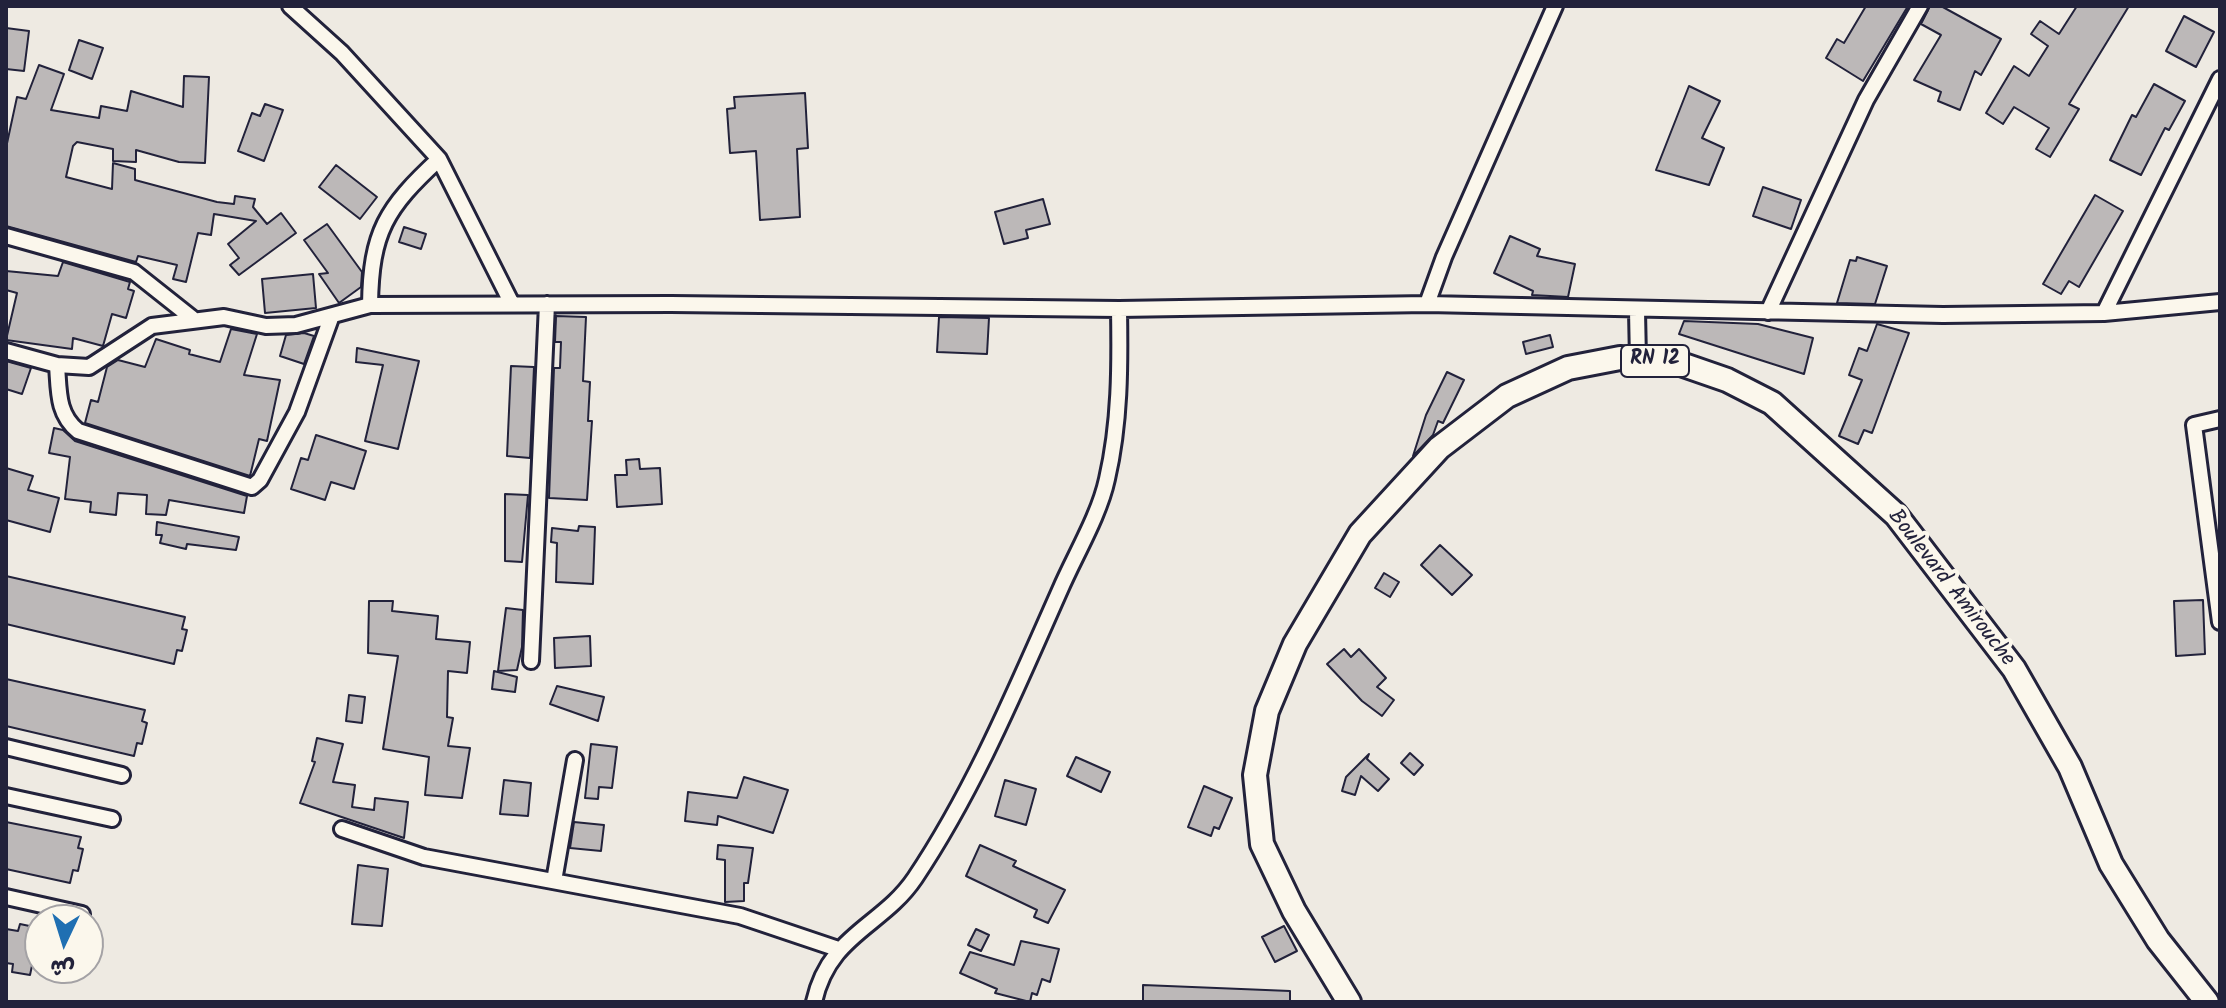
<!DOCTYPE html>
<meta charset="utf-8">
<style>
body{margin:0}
#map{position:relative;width:2226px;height:1008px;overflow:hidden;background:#eeeae2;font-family:Kalam,"Playpen Sans Arabic",sans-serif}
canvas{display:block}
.frame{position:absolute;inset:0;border:8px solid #22223b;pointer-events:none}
.north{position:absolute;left:24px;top:904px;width:80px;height:80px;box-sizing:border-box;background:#fbf7ec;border:2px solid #a4a2a5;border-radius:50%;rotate:184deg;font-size:22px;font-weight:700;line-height:32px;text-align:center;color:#22223b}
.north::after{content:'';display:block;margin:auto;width:28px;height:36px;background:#1f6fb2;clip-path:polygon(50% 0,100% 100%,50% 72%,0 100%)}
</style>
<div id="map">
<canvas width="2226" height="1008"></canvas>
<div class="frame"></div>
<div class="north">ش</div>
</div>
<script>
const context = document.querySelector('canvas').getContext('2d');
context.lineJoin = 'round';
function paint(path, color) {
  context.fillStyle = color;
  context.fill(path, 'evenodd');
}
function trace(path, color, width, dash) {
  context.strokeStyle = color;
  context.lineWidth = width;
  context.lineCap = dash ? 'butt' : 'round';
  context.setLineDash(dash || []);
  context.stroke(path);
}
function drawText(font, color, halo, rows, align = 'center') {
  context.font = font + ' Kalam,sans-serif';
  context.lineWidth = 8;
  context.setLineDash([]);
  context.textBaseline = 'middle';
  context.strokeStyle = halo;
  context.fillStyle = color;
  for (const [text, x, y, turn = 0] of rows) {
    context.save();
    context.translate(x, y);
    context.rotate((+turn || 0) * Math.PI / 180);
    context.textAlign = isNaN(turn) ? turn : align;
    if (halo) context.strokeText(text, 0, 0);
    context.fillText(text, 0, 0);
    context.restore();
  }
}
const building = new Path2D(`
 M 1866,6 L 1908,6 L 1863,81 L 1826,58 L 1837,39 L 1844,43 Z
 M 1930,6 L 1941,6 L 2001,39 L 1981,75 L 1975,71 L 1960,110 L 1938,101 L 1941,92 L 1914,80 L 1941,35 L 1921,24 Z
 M 2077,6 L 2129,6 L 2069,104 L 2079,109 L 2050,157 L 2036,149 L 2049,128 L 2014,107 L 2003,124 L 1986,113 L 2014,66 L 2029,76 L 2048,46 L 2031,34 L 2040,21 L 2059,34 Z
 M 2184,16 L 2214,32 L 2196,67 L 2166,51 Z
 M 6,28 L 29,31 L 24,71 L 6,69 Z
 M 79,40 L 103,48 L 92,79 L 69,70 Z
 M 39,65 L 64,74 L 51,110 L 99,118 L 101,106 L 127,111 L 131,91 L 183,107 L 184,76 L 209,77 L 205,163 L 179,162 L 136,150 L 136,162 L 113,161 L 113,149 L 77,142 L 73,146 L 66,177 L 112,189 L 113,163 L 135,169 L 135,180 L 217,202 L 234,204 L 235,196 L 255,199 L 253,207 L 267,224 L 281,213 L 296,233 L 239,275 L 230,265 L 239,258 L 228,244 L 256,221 L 214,214 L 211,235 L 198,233 L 186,282 L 173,279 L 177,265 L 138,256 L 136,262 L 6,226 L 6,148 L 17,97 L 26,99 Z
 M 2154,84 L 2185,101 L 2169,130 L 2165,128 L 2141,175 L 2110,160 L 2132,115 L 2136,117 Z
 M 1689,86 L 1720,101 L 1702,138 L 1724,148 L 1709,185 L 1656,170 Z
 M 805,93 L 808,148 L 797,149 L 800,217 L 760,220 L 756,151 L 730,153 L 727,109 L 735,108 L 734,97 Z
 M 265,104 L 283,110 L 264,161 L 238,151 L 252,113 L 260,116 Z
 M 336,165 L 377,197 L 360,219 L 319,187 Z
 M 1763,187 L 1801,200 L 1791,229 L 1753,216 Z
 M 2095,195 L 2123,211 L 2079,287 L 2069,281 L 2061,294 L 2043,284 Z
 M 1043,199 L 1050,224 L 1026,230 L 1028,238 L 1004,244 L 995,212 Z
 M 327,224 L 362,272 L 361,287 L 339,303 L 319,274 L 328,273 L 304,240 Z
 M 404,227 L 426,234 L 421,249 L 399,242 Z
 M 1510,236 L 1540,249 L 1537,256 L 1575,264 L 1568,297 L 1532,295 L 1533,291 L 1494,273 Z
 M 1857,257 L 1887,266 L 1875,304 L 1837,303 L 1850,260 L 1856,261 Z
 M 63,262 L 130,282 L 128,289 L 134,291 L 126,318 L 112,314 L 103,346 L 73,338 L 72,349 L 6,340 L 17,293 L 6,290 L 6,271 L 58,276 Z
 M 313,274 L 316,308 L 265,313 L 262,279 Z
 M 556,316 L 586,317 L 583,381 L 590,382 L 588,421 L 592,421 L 587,500 L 549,498 L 554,368 L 560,368 L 561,342 L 555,342 Z
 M 939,317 L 989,318 L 987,354 L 937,352 Z
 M 1684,321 L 1758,324 L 1813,338 L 1804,374 L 1679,334 Z
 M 1877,324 L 1909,333 L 1872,433 L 1864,430 L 1858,444 L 1839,436 L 1862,380 L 1849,375 L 1859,348 L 1867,351 Z
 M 231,329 L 257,334 L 244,375 L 280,380 L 267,441 L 259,439 L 250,476 L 85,423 L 91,400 L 98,402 L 107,367 L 118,360 L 145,367 L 156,339 L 190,350 L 189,354 L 220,362 Z
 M 304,333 L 314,336 L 304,364 L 280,356 L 286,335 Z
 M 1550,335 L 1553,347 L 1526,354 L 1523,342 Z
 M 357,348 L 419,361 L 398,449 L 365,441 L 383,365 L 356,362 Z
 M 6,361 L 31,368 L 22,394 L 6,389 Z
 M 511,366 L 534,367 L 530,458 L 507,456 Z
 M 1447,372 L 1464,380 L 1443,423 L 1438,421 L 1433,435 L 1413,456 L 1426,415 Z
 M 54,428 L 63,430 L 75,441 L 247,496 L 244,513 L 169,500 L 166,515 L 146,514 L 147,495 L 118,493 L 116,515 L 90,512 L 91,502 L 65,499 L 70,457 L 49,453 Z
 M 316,435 L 366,451 L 354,489 L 331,482 L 325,500 L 291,489 L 301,458 L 308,460 Z
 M 639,459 L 640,469 L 660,468 L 662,504 L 617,507 L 615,475 L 627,475 L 626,460 Z
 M 6,468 L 33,476 L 28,490 L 59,498 L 50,532 L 6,520 Z
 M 505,494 L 528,495 L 522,562 L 505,561 Z
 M 157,522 L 239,537 L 236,550 L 187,544 L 186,549 L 160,543 L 162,535 L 156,535 Z
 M 579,526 L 595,527 L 593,584 L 556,582 L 557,543 L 551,542 L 552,528 L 578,531 Z
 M 1440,545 L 1472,575 L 1452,595 L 1421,565 Z
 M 1384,573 L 1399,582 L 1390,597 L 1375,588 Z
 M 6,576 L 185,617 L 182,629 L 187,630 L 182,651 L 177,650 L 174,664 L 6,624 Z
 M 2203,600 L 2205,654 L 2176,656 L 2174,601 Z
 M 369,601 L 393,601 L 392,611 L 438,616 L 436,639 L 470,642 L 467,673 L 448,671 L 447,717 L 453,718 L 448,746 L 470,748 L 462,798 L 425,795 L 429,757 L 383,749 L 398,656 L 368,653 Z
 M 506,608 L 523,610 L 522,647 L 517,670 L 498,671 Z
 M 590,636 L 591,666 L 555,668 L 554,638 Z
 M 1344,649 L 1351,657 L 1359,649 L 1386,678 L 1377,687 L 1394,700 L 1382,716 L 1362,701 L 1327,664 Z
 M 494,671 L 517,677 L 515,692 L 492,689 Z
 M 6,679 L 145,710 L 142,721 L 147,723 L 142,744 L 137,743 L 134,756 L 6,726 Z
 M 557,686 L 604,697 L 598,721 L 550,704 Z
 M 349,695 L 365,697 L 362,723 L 346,721 Z
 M 317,738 L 343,744 L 333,782 L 355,785 L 352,807 L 374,810 L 375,798 L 408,802 L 404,838 L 300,803 L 315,762 L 312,761 Z
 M 591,744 L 617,747 L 612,788 L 599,787 L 598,799 L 585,798 Z
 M 1410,753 L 1423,765 L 1414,775 L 1401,763 Z
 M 1369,754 L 1367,759 L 1389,779 L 1378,791 L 1361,776 L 1355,795 L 1342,791 L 1346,777 Z
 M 1076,757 L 1110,772 L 1101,792 L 1067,776 Z
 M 744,777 L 788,790 L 773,833 L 718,816 L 717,825 L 685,821 L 688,792 L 737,798 Z
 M 504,780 L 531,783 L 528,816 L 500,814 Z
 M 1005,780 L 1036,789 L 1026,825 L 995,816 Z
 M 1204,786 L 1232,798 L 1219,829 L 1214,827 L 1211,836 L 1188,827 Z
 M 6,822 L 81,837 L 78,848 L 83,849 L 78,871 L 73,870 L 70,883 L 6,869 Z
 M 574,822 L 604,825 L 601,851 L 570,848 Z
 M 718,845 L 753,848 L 748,883 L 744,883 L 744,901 L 725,902 L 725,860 L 717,859 Z
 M 980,845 L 1016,861 L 1013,866 L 1065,890 L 1048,923 L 1034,917 L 1037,910 L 966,876 Z
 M 358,865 L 388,869 L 382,926 L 352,924 Z
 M 20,924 L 39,928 L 37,962 L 33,961 L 30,975 L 12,972 L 13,964 L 6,963 L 6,929 L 18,931 Z
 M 1284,926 L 1297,951 L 1275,962 L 1262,937 Z
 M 976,929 L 989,935 L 981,951 L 968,945 Z
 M 1021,941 L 1059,949 L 1050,982 L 1042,979 L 1037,995 L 1032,993 L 1030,1002 L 995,993 L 997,989 L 960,973 L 970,952 L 1014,965 Z
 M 1143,985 L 1290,991 L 1290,1002 L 1143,1002 Z`);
const street = new Path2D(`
 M 290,6 L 342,53 L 439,159 L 512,304
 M 6,236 L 134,272 L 192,318
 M 1427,304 L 1444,257 L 1555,6
 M 370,305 C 371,232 386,208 439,159
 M 1637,311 L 1638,360
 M 1768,312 L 1866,100 L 1920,6
 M 2104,313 L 2220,79
 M 6,351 L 57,365 L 89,367 L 152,326 L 224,317 L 266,326 L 296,325 L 370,305 L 671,304 L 1119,309 L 1427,304 L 1943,315 L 2104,313 L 2220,302
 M 57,365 C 59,391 57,414 78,431 L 252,487 L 260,480 L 297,412 L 331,318
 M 2220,419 L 2194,425 L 2220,622
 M 531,661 L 547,304
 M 6,747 L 122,775
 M 6,796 L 112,819
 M 342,829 L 424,857 L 740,916 L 838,949
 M 554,881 L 575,760
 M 6,897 L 82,914
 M 814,1002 C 829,934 882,927 915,878 C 975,788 1016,689 1060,590 C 1075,555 1099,516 1107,479 C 1120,423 1120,366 1119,309`);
const primary = new Path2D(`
 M 1349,1002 L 1294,911 L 1262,844 L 1255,775 L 1267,711 L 1295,644 L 1360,534 L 1439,448 L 1507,396 L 1568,368 L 1620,358 L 1675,362 L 1727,380 L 1772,403 L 1896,515 L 2014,669 L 2070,767 L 2111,864 L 2158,940 L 2207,1002`);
const shields = [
 [1655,361,68]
];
const shieldNames = [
 ["RN 12",1655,361]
];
const streetNames = [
 ["Boulevard Amirouche",1950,589,52]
];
paint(building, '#bcb8b8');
trace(building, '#22223b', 2);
trace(street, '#22223b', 20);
trace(primary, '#22223b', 28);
trace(street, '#fbf7ec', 14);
trace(primary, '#fbf7ec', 22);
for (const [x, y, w] of shields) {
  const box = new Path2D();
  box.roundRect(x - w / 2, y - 16, w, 32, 6);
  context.fillStyle = '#fbf7ec';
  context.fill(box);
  trace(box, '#22223b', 2);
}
drawText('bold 20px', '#22223b', null, shieldNames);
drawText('22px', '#22223b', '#fbf7ec', streetNames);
</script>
